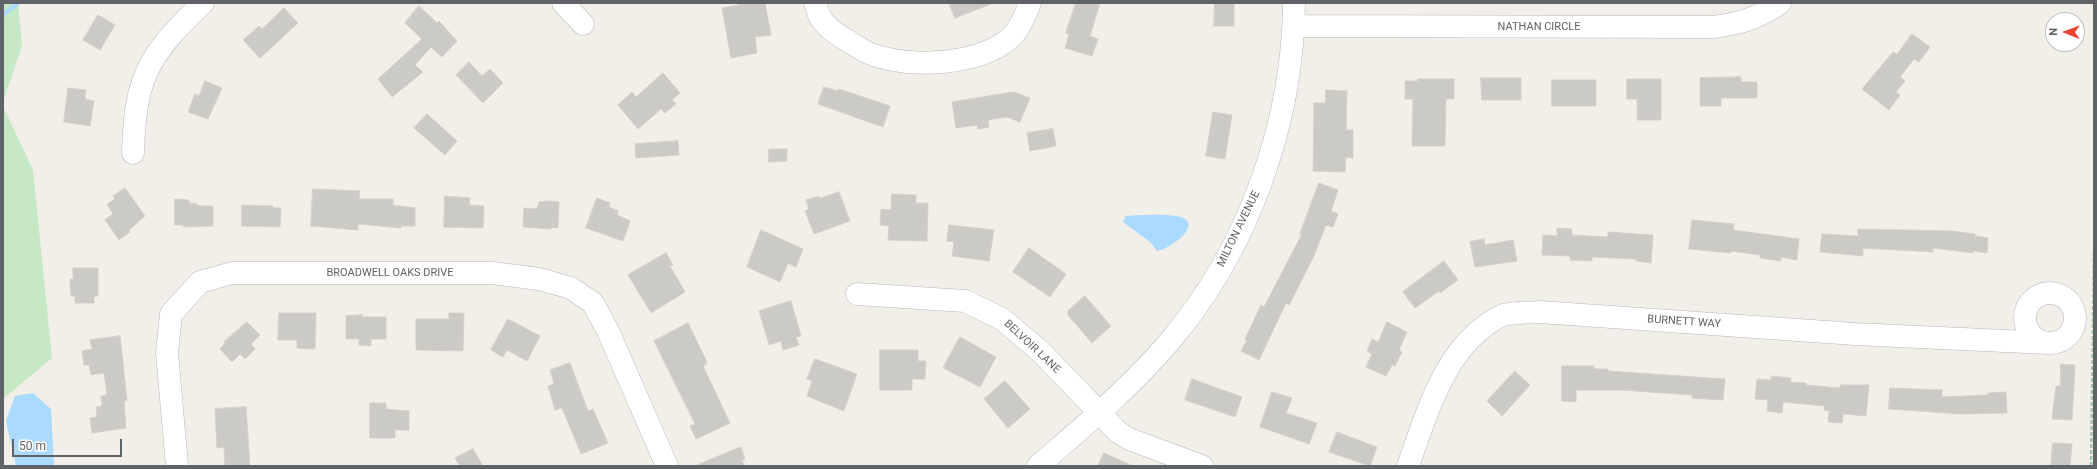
<!DOCTYPE html>
<style>
body{margin:0}
#map{position:relative;width:2097px;height:469px;overflow:hidden;background:#f1efe8;font-family:Roboto,sans-serif}
canvas{display:block}
.frame{position:absolute;inset:0;border:4px solid #5f6368;pointer-events:none}
.north{position:absolute;left:2045px;top:12px;width:40px;height:40px;box-sizing:border-box;background:#fff;border:1px solid #bfc1c3;border-radius:50%;rotate:271deg;font-size:11px;font-weight:700;line-height:16px;text-align:center;color:#5f6368}
.north::after{content:'';display:block;margin:auto;width:14px;height:18px;background:#ea4335;clip-path:polygon(50% 0,100% 100%,50% 72%,0 100%)}
.scale{position:absolute;left:12px;top:439px;width:110px;height:18px;box-sizing:border-box;border:2px solid #5f6368;border-top:0;padding-left:5px;font-size:12px;line-height:14px;white-space:nowrap;color:#5f6368;-webkit-text-stroke:3px #fff;paint-order:stroke}
</style>
<div id="map">
<canvas width="2097" height="469"></canvas>
<div class="frame"></div>
<div class="north">N</div>
<div class="scale">50 m</div>
</div>
<script>
const context = document.querySelector('canvas').getContext('2d');
context.lineJoin = 'round';
function paint(path, color) {
  context.fillStyle = color;
  context.fill(path, 'evenodd');
}
function trace(path, color, width, dash) {
  context.strokeStyle = color;
  context.lineWidth = width;
  context.lineCap = dash ? 'butt' : 'round';
  context.setLineDash(dash || []);
  context.stroke(path);
}
function drawText(font, color, halo, rows, align = 'center') {
  context.font = font + ' Roboto,sans-serif';
  context.lineWidth = 3;
  context.setLineDash([]);
  context.textBaseline = 'middle';
  context.strokeStyle = halo;
  context.fillStyle = color;
  for (const [text, x, y, turn = 0] of rows) {
    context.save();
    context.translate(x, y);
    context.rotate((+turn || 0) * Math.PI / 180);
    context.textAlign = isNaN(turn) ? turn : align;
    if (halo) context.strokeText(text, 0, 0);
    context.fillText(text, 0, 0);
    context.restore();
  }
}
const green = new Path2D(`
 M 3,3 L 18,3 L 22,46 L 3,102 Z
 M 3,106 L 33,170 L 52,358 L 3,399 Z`);
const water = new Path2D(`
 M 1138,215 C 1149,215 1176,213 1185,219 C 1199,229 1167,250 1157,251 L 1150,242 L 1123,222 L 1126,216 Z
 M 33,393 L 51,409 L 54,466 L 16,466 L 6,421 L 15,396 Z`);
const stream = new Path2D(`
 M 3,15 L 18,3`);
const building = new Path2D(`
 M 739,3 L 765,3 L 771,35 L 755,37 L 757,53 L 731,58 L 722,8 L 739,5 Z
 M 949,3 L 991,3 L 991,4 L 955,18 Z
 M 1076,3 L 1100,3 L 1090,36 L 1098,39 L 1092,56 L 1065,48 L 1069,34 L 1066,33 Z
 M 1215,3 L 1234,3 L 1234,26 L 1214,26 Z
 M 419,6 L 437,23 L 439,21 L 457,41 L 442,57 L 431,47 L 415,65 L 423,72 L 392,97 L 378,79 L 422,39 L 405,23 Z
 M 284,8 L 298,23 L 260,58 L 243,40 L 259,26 L 262,29 Z
 M 98,15 L 115,25 L 100,50 L 83,40 Z
 M 1912,34 L 1930,47 L 1919,62 L 1914,59 L 1900,77 L 1905,81 L 1896,92 L 1900,95 L 1889,110 L 1862,89 L 1893,52 L 1897,54 Z
 M 469,62 L 482,76 L 490,69 L 503,83 L 483,103 L 456,75 Z
 M 663,73 L 680,93 L 672,100 L 676,104 L 665,113 L 661,109 L 638,129 L 618,105 L 632,92 L 636,97 Z
 M 1741,77 L 1741,82 L 1757,82 L 1757,98 L 1721,98 L 1721,106 L 1700,106 L 1700,78 Z
 M 1481,78 L 1521,78 L 1521,100 L 1482,100 Z
 M 1418,79 L 1454,79 L 1454,99 L 1446,99 L 1445,146 L 1412,146 L 1413,99 L 1405,99 L 1405,81 L 1418,81 Z
 M 1627,79 L 1661,79 L 1661,120 L 1637,120 L 1637,99 L 1627,99 Z
 M 1552,80 L 1596,80 L 1596,106 L 1552,106 Z
 M 205,81 L 222,88 L 208,119 L 188,112 L 195,94 L 199,96 Z
 M 824,87 L 838,91 L 839,89 L 890,106 L 883,127 L 818,104 Z
 M 68,88 L 86,90 L 85,99 L 94,101 L 90,126 L 64,122 Z
 M 1326,90 L 1347,91 L 1346,130 L 1353,130 L 1353,158 L 1346,157 L 1345,172 L 1313,171 L 1314,103 L 1325,103 Z
 M 1014,92 L 1030,98 L 1020,122 L 1007,117 L 988,120 L 989,127 L 978,129 L 977,125 L 956,128 L 952,102 Z
 M 1213,112 L 1232,115 L 1225,159 L 1206,156 Z
 M 427,114 L 457,141 L 445,155 L 414,128 Z
 M 1053,129 L 1056,146 L 1030,151 L 1027,133 Z
 M 678,141 L 679,155 L 636,158 L 635,144 Z
 M 769,149 L 787,149 L 787,161 L 769,162 Z
 M 1319,183 L 1338,190 L 1331,211 L 1338,214 L 1333,227 L 1326,225 L 1313,258 L 1289,305 L 1286,303 L 1259,360 L 1241,351 L 1247,340 L 1245,339 L 1261,305 L 1264,307 L 1302,234 L 1300,234 Z
 M 125,188 L 145,216 L 129,230 L 130,232 L 119,240 L 105,220 L 113,214 L 107,204 L 115,199 L 113,196 Z
 M 313,189 L 360,191 L 359,199 L 393,199 L 393,205 L 415,208 L 415,226 L 401,226 L 401,228 L 358,224 L 358,230 L 311,226 Z
 M 839,192 L 850,221 L 814,234 L 805,211 L 809,209 L 806,200 L 819,196 L 820,198 Z
 M 892,194 L 916,195 L 916,203 L 928,203 L 927,241 L 888,240 L 889,226 L 880,225 L 881,209 L 891,210 Z
 M 445,196 L 470,198 L 469,205 L 484,206 L 483,228 L 444,227 Z
 M 597,198 L 610,203 L 609,207 L 618,211 L 617,215 L 630,221 L 623,241 L 586,228 Z
 M 175,199 L 189,200 L 189,203 L 197,204 L 199,206 L 213,206 L 213,226 L 183,227 L 184,225 L 175,225 Z
 M 547,201 L 559,202 L 558,228 L 551,227 L 551,229 L 523,227 L 524,208 L 537,209 L 539,202 Z
 M 242,205 L 273,206 L 273,208 L 281,208 L 280,227 L 242,226 Z
 M 1692,220 L 1734,224 L 1733,230 L 1799,239 L 1797,260 L 1781,257 L 1781,261 L 1760,258 L 1760,255 L 1731,251 L 1731,253 L 1689,249 Z
 M 949,225 L 994,230 L 989,261 L 952,256 L 954,242 L 947,241 Z
 M 1557,228 L 1572,229 L 1572,235 L 1608,237 L 1608,232 L 1653,235 L 1651,263 L 1636,261 L 1636,259 L 1592,257 L 1592,261 L 1570,260 L 1570,256 L 1542,255 L 1543,235 L 1557,236 Z
 M 1858,229 L 1952,231 L 1975,234 L 1975,236 L 1988,238 L 1987,253 L 1973,251 L 1973,253 L 1933,248 L 1933,252 L 1863,248 L 1863,256 L 1820,252 L 1822,234 L 1858,236 Z
 M 761,230 L 803,249 L 796,267 L 788,263 L 780,282 L 747,267 Z
 M 1484,239 L 1485,245 L 1513,240 L 1517,261 L 1475,267 L 1470,242 Z
 M 1029,248 L 1066,274 L 1050,297 L 1013,272 Z
 M 666,253 L 673,265 L 670,266 L 685,292 L 651,313 L 628,275 Z
 M 1444,261 L 1458,280 L 1440,293 L 1439,291 L 1415,308 L 1403,292 Z
 M 73,268 L 98,268 L 98,296 L 94,296 L 94,303 L 75,303 L 75,296 L 71,296 L 70,279 L 73,279 Z
 M 1085,296 L 1111,326 L 1092,343 L 1068,315 L 1068,311 Z
 M 791,301 L 801,336 L 796,337 L 799,345 L 783,350 L 781,341 L 769,345 L 759,311 Z
 M 279,313 L 316,313 L 315,349 L 297,348 L 297,340 L 278,340 Z
 M 449,313 L 464,313 L 463,351 L 416,350 L 416,319 L 449,319 Z
 M 362,315 L 362,317 L 386,317 L 386,339 L 371,339 L 371,346 L 359,345 L 359,339 L 346,339 L 346,316 Z
 M 508,319 L 540,336 L 527,361 L 507,350 L 503,357 L 491,350 Z
 M 247,322 L 260,335 L 251,344 L 255,349 L 245,359 L 240,354 L 232,362 L 220,349 L 225,343 L 224,342 Z
 M 1387,322 L 1407,332 L 1399,350 L 1402,352 L 1395,366 L 1392,365 L 1386,376 L 1366,367 L 1372,354 L 1367,351 L 1372,339 L 1378,342 Z
 M 688,323 L 706,360 L 707,364 L 703,366 L 730,423 L 696,439 L 690,426 L 695,424 L 654,341 Z
 M 120,336 L 127,400 L 124,401 L 126,428 L 92,433 L 90,418 L 97,417 L 96,407 L 102,406 L 101,396 L 107,395 L 104,373 L 91,375 L 89,365 L 84,365 L 82,351 L 92,349 L 90,340 Z
 M 960,337 L 996,357 L 980,387 L 943,368 Z
 M 880,350 L 918,350 L 918,361 L 926,361 L 925,379 L 912,379 L 912,390 L 880,390 Z
 M 815,359 L 857,374 L 844,411 L 807,396 L 812,381 L 807,379 Z
 M 570,363 L 588,411 L 593,409 L 608,443 L 581,454 L 562,408 L 555,410 L 548,386 L 554,384 L 550,370 Z
 M 2061,364 L 2075,365 L 2072,420 L 2052,419 L 2056,386 L 2060,386 Z
 M 1562,366 L 1594,366 L 1594,369 L 1608,369 L 1608,371 L 1725,379 L 1723,400 L 1692,398 L 1692,395 L 1622,390 L 1576,390 L 1576,402 L 1562,401 Z
 M 1515,371 L 1530,385 L 1502,416 L 1487,401 Z
 M 1771,376 L 1791,378 L 1790,382 L 1806,383 L 1806,385 L 1840,388 L 1840,385 L 1869,385 L 1866,416 L 1843,414 L 1842,423 L 1828,422 L 1829,411 L 1824,410 L 1825,406 L 1783,402 L 1782,413 L 1767,411 L 1768,400 L 1755,399 L 1757,379 L 1771,380 Z
 M 1192,379 L 1242,397 L 1235,417 L 1185,400 Z
 M 1005,381 L 1030,409 L 1008,428 L 984,399 Z
 M 1890,388 L 1942,390 L 1942,397 L 1988,395 L 1988,393 L 2006,392 L 2007,413 L 1961,414 L 1889,409 Z
 M 1272,392 L 1292,398 L 1286,413 L 1317,423 L 1309,444 L 1260,427 Z
 M 370,403 L 386,403 L 386,409 L 409,411 L 409,430 L 395,430 L 395,438 L 370,438 Z
 M 246,407 L 250,466 L 225,466 L 224,447 L 217,448 L 215,409 Z
 M 1337,432 L 1377,447 L 1370,466 L 1329,452 Z
 M 2053,443 L 2072,444 L 2070,466 L 2051,466 Z
 M 741,447 L 745,459 L 742,460 L 744,466 L 695,466 Z
 M 473,449 L 483,466 L 460,466 L 455,458 Z
 M 1104,453 L 1133,466 L 1098,466 Z`);
const path = new Path2D(`
 M 2091,466 L 2094,251`);
const minor = new Path2D(`
 M 563,3 L 583,24
 M 815,3 C 817,8 818,13 820,17 C 826,28 838,35 848,41 C 855,45 863,51 871,54 C 910,69 986,66 1015,33 C 1022,24 1026,13 1030,3
 M 1294,26 L 1714,27 C 1741,23 1757,19 1780,3
 M 133,153 C 135,77 148,55 203,3
 M2025 318a25 25 0 1 1 50 0a25 25 0 1 1-50 0Z
 M 857,294 L 965,301 L 1002,319 L 1040,351 L 1118,432 L 1129,439 L 1202,466
 M 177,466 L 167,353 L 171,314 L 200,282 L 232,273 L 492,273 L 539,279 L 571,288 L 593,303 L 608,331 L 667,466
 M 1038,466 C 1084,426 1131,387 1170,341 C 1248,249 1293,124 1294,3
 M 1408,466 C 1427,413 1446,343 1501,316 C 1509,312 1530,313 1540,312 L 1855,334 L 2048,343`);
const streetNames = [
 ["NATHAN CIRCLE",1539,27],
 ["MILTON AVENUE",1239,229,-64],
 ["BROADWELL OAKS DRIVE",390,273],
 ["BURNETT WAY",1684,322,4],
 ["BELVOIR LANE",1032,347,43]
];
paint(green, '#c5e8c5');
paint(water, '#aadaff');
trace(stream, '#aadaff', 4.5);
paint(building, '#cccac5');
trace(building, '#d6d1c6', 1);
trace(minor, '#b5b8bc', 23);
trace(path, '#9cc7a9', 2.5, [4, 2]);
trace(minor, '#fff', 22);
drawText('11px', '#5f6368', '#fff', streetNames);
</script>
